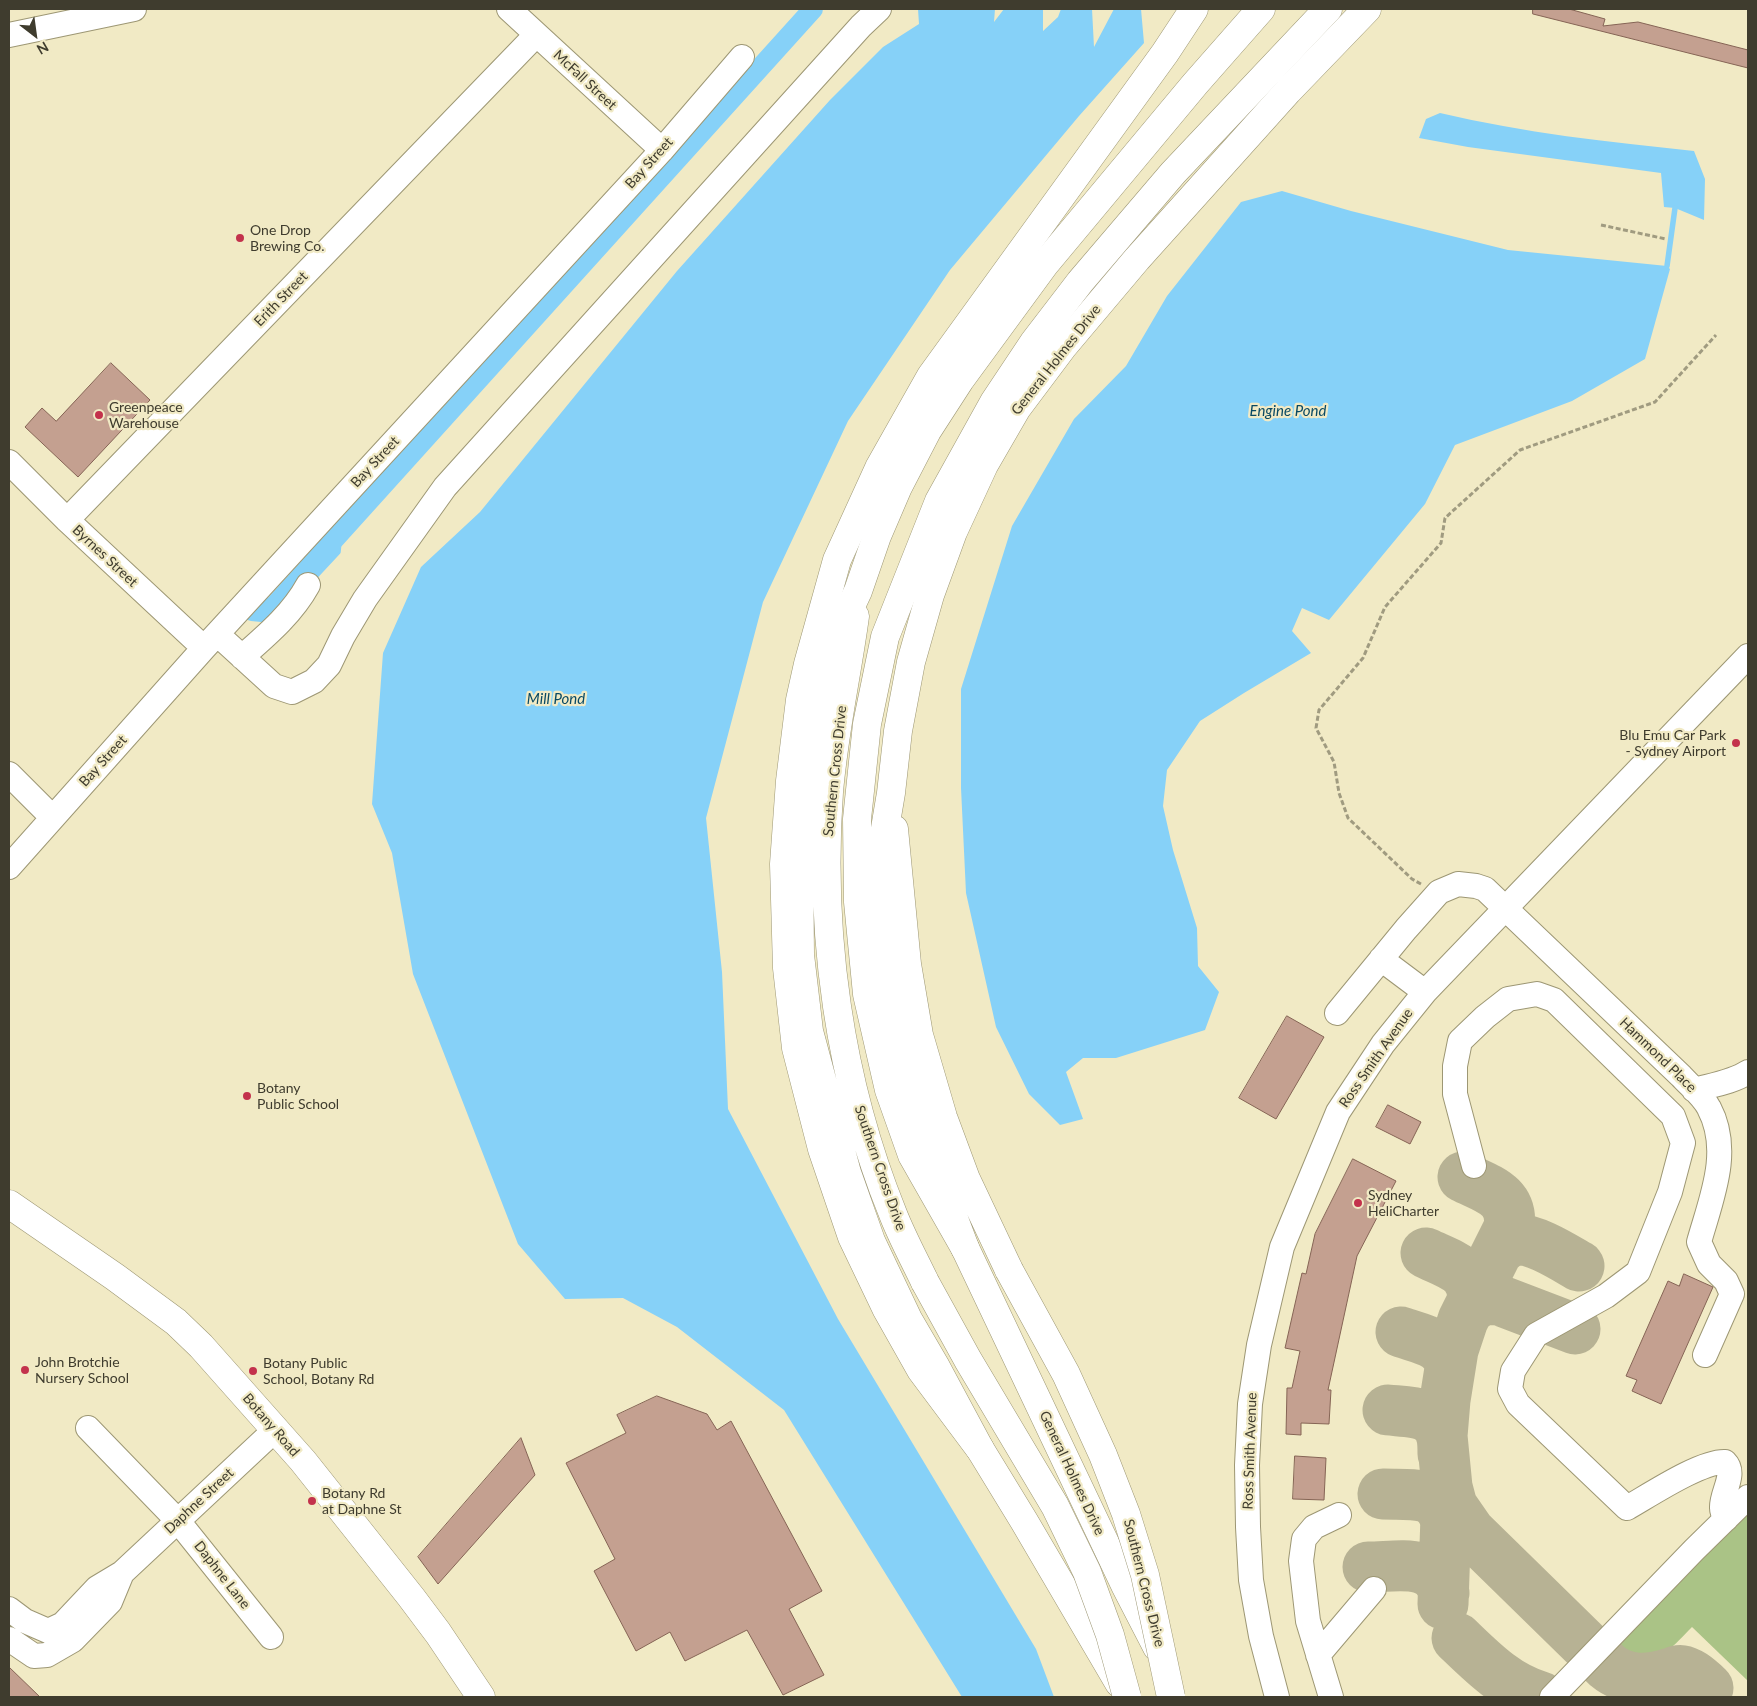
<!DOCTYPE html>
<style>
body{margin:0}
#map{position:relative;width:1757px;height:1706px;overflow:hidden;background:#f1eac5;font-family:Lato,sans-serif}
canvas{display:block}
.frame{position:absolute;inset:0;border:10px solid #3f3c2e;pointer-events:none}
.north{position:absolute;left:10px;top:10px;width:50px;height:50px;-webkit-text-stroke:4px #f1eac5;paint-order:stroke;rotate:150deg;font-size:14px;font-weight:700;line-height:20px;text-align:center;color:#3f3c2e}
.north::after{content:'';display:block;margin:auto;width:18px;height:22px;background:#3f3c2e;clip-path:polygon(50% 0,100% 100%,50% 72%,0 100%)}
</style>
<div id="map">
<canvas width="1757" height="1706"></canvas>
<div class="frame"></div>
<div class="north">N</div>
</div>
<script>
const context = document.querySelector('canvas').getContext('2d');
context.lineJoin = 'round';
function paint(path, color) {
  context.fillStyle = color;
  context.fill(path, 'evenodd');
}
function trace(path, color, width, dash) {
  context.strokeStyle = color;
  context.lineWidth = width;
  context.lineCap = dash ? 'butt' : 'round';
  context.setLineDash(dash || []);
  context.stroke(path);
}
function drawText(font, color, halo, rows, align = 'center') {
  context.font = font + ' Lato,sans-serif';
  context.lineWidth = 4.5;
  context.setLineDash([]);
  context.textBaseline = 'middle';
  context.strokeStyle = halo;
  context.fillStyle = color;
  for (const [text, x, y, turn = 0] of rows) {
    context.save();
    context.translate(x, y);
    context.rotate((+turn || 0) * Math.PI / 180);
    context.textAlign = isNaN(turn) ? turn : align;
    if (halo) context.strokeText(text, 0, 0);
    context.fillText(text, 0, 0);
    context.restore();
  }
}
const green = new Path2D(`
 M 1748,1505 L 1748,1681 L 1692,1627 C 1663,1657 1653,1670 1611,1648 Z`);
const water = new Path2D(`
 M 918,9 L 995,9 L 994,22 L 1004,9 L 1043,9 L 1043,31 L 1058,17 L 1061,9 L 1092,9 L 1094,47 L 1114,9 L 1141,9 L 1144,43 L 1079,116 L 950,270 L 848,421 L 763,602 L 706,818 L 722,972 L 728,1109 L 838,1319 L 1036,1649 L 1054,1697 L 962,1697 L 784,1410 L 677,1327 L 623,1298 L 565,1299 L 518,1244 L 413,974 L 392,853 L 372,804 L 383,653 L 421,567 L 480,512 L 677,271 L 830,100 L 883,47 L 919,24 Z
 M 1440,113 C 1524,133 1609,142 1694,151 L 1705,179 L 1704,220 L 1675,208 L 1664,207 L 1661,173 L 1468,147 L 1419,138 L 1426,119 Z
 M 1282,191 L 1351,211 L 1508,250 L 1667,266 L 1670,269 L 1645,359 L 1572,401 L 1455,445 L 1425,504 L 1329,620 L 1302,608 L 1292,631 L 1311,653 L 1244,693 L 1200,721 L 1167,770 L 1163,806 L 1173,850 L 1197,928 L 1198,966 L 1219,992 L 1205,1030 L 1116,1058 L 1083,1058 L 1066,1072 L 1083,1119 L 1060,1125 L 1029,1094 L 996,1027 L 966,893 L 961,788 L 961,689 L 1012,526 L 1074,419 L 1126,366 L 1167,296 L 1241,202 Z`);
const stream = new Path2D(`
 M 1667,266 L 1675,208
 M 311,581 L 338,552 L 340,531
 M 281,606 L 288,591 L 296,588
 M 264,617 L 275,605`);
const canal = new Path2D(`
 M 252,611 L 262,612 L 275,605 L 813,9`);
const taxiway = new Path2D(`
 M 1498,1251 C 1503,1246 1509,1242 1516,1240 C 1532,1237 1565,1258 1579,1266
 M 1426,1253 C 1451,1265 1476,1270 1472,1304
 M 1469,1309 L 1483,1299 L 1499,1300 L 1575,1329
 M 1401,1332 C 1421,1339 1447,1342 1450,1367
 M 1388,1410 C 1407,1412 1435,1410 1441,1434 C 1443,1440 1443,1447 1443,1454
 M 1447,1487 L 1452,1506 L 1470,1532 L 1607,1666 C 1626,1682 1649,1680 1671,1673
 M 1383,1494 C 1411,1495 1439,1489 1446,1523
 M 1368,1567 C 1398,1567 1434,1557 1444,1593
 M 1443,1604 L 1447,1487 L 1442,1436 L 1445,1400 L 1453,1350 L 1463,1320 L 1509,1228 C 1514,1195 1487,1189 1463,1177
 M 1457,1638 C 1482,1662 1506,1687 1541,1697
 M 1643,1690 C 1677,1675 1674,1656 1708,1688`);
const building = new Path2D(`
 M 1533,9 L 1569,9 L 1605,19 L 1603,26 L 1638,22 L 1748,50 L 1748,68 L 1533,14 Z
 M 111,363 L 150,400 L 78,477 L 25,427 L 42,408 L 56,421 Z
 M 1287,1016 L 1324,1037 L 1276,1119 L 1239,1098 Z
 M 1388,1105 L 1421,1122 L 1410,1144 L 1376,1127 Z
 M 1353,1159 L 1396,1181 L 1357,1256 L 1328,1390 L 1331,1390 L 1329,1424 L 1301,1423 L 1301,1435 L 1286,1434 L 1287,1388 L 1292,1388 L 1300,1351 L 1285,1348 L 1302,1273 L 1306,1274 L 1315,1234 Z
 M 1684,1274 L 1713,1287 L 1661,1404 L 1632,1391 L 1637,1380 L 1626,1376 L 1668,1281 L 1679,1286 Z
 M 657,1396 L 707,1414 L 717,1430 L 731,1421 L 822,1591 L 789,1609 L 824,1675 L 783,1695 L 747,1630 L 685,1661 L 670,1632 L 636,1651 L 594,1571 L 615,1559 L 566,1463 L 626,1433 L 617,1415 Z
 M 521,1438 L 535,1475 L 438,1584 L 418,1557 Z
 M 1295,1456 L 1326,1458 L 1324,1500 L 1293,1499 Z
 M 9,1667 L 40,1697 L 9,1697 Z`);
const path = new Path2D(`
 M 1601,225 L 1666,239
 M 1421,884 L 1412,879 L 1348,818 L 1339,793 L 1334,762 L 1316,728 L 1319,710 L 1363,658 L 1385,607 L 1441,543 L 1445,518 L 1520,450 L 1655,402 L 1716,335`);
const minor = new Path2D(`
 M 509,9 L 662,150
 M 9,35 L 134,9
 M 9,462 L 67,520 L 204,648
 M 67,520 L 536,35
 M 217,634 L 274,686 L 292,692 L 314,681 L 329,665 L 343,636 L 365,599 L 445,487 L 861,26 L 879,9
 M 242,657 C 267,635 292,614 308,585
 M 9,774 L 52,817
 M 9,867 L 204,648 L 662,150 L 742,57
 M 1381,959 L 1425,992
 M 1337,1013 L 1406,929 L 1439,892 L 1458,884 L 1476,886 L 1485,889 L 1681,1076 C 1690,1086 1703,1096 1709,1108 C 1732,1151 1711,1199 1699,1242 L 1709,1264 L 1726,1281 L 1732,1294 L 1705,1355
 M 1694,1090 C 1712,1085 1733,1082 1748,1072
 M 1474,1166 L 1455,1094 L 1455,1066 L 1460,1041 L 1485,1017 L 1508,999 L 1537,994 L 1554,1000 L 1673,1116 L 1683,1143 L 1670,1192 L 1638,1272 L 1606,1296 L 1536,1335 L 1513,1371 L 1510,1389 L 1518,1404 L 1627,1508 C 1650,1495 1701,1461 1725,1462 C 1737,1474 1721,1493 1722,1508 C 1722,1512 1724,1516 1726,1519
 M 88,1428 L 178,1521 L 271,1637
 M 9,1609 L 25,1621 L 48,1631 L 63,1624 L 97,1588 L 122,1573 L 276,1429
 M 9,1639 L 34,1656 L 47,1655 L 73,1640 L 110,1602 L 122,1573
 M 1318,1655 L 1374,1589
 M 1277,1697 L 1261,1636 L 1251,1580 L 1248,1527 L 1247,1465 L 1250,1404 L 1259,1345 L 1282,1247 L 1338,1112 L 1383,1044 L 1425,992 L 1748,656
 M 1331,1697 L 1308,1621 L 1301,1561 L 1304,1539 L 1314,1527 L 1339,1515
 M 1552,1697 L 1694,1550 L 1748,1497`);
const major = new Path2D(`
 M 9,1204 L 115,1277 L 176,1322 L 201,1346 L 303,1461 L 411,1597 L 438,1633 L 481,1697
 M 1157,1647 L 1125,1585 L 965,1248 L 912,1155 L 889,1090 L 867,994 L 858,902 L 857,819 L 867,724 L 885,637 L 939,501 L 994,402 L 1034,342 L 1080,282 L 1173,173 L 1328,9
 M 1119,1683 L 1024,1521 L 980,1449 L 921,1370 L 886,1308 L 852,1237 L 822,1149 L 796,1048 L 787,968 L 784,864 L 790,781 L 800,700 L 808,664 L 837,560 L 879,468 L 931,376 L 1165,53 L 1194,9`);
const highway = new Path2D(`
 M 855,616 C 847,675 834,732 829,792 C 819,934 839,1081 893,1214 C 902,1237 914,1259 925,1282
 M 894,829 L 907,964 L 919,1035 L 943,1117 L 966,1179 L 1009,1270
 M 965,1248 L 937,1174 L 907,1085 L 889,1015 L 881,946 L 878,870 L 891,793 L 898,731 L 911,662 L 930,595 L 953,532 L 984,465 L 1017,408 L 1062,348 L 1137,259 L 1288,91 L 1367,9
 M 980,1449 L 936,1367 L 908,1319 L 871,1241 L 847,1173 L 809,1031 L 800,955 L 799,851 L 803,793 L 812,722 L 825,661 L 858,591 L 877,536 L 898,487 L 927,431 L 960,380 L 1045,264 L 1195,84 L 1261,9`);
const highwayBridge = new Path2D(`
 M 1009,1270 L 1066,1374 L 1103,1455 L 1126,1514 L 1145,1575 L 1171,1697
 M 925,1282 L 968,1360 L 1055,1506 L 1087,1572 L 1110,1635 L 1127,1697`);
const markers = [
 [240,238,5,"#c3324c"],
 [99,415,5,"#c3324c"],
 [1736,743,5,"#c3324c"],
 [247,1096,5,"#c3324c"],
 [1358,1203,5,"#c3324c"],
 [25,1370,5,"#c3324c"],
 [253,1371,5,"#c3324c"],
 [312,1501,5,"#c3324c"]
];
const streetNames = [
 ["McFall Street",585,80,43],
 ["Bay Street",649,163,-48],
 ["Erith Street",281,299,-46],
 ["General Holmes Drive",1056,360,-52],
 ["Bay Street",375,462,-47],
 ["Byrnes Street",105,556,43],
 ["Bay Street",103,761,-48],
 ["Southern Cross Drive",835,771,-84],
 ["Hammond Place",1658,1055,44],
 ["Ross Smith Avenue",1376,1058,-55],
 ["Southern Cross Drive",880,1168,71],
 ["Botany Road",271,1425,49],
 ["Ross Smith Avenue",1250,1451,-88],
 ["General Holmes Drive",1072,1473,65],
 ["Daphne Street",199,1501,-43],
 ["Daphne Lane",222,1575,52],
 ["Southern Cross Drive",1144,1583,76]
];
const poiNames = [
 ["One Drop",250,230],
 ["Brewing Co.",250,246],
 ["Greenpeace",109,407],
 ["Warehouse",109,423],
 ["Blu Emu Car Park",1726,735,"right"],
 ["- Sydney Airport",1726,751,"right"],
 ["Botany",257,1088],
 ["Public School",257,1104],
 ["Sydney",1368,1195],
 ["HeliCharter",1368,1211],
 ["John Brotchie",35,1362],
 ["Nursery School",35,1378],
 ["Botany Public",263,1363],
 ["School, Botany Rd",263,1379],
 ["Botany Rd",322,1493],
 ["at Daphne St",322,1509]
];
const waterNames = [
 ["Engine Pond",1288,411],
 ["Mill Pond",556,699]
];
paint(green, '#aac386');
paint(water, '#86d1f8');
trace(stream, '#86d1f8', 5.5);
trace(canal, '#86d1f8', 20);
trace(taxiway, '#b7b294', 51);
paint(building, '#c4a090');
trace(building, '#856455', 1);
trace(minor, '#9d9774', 26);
trace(major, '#9d9774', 29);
trace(highway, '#9d9774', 29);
trace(path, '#a09b80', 3, [5, 2.5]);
trace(minor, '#fff', 24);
trace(major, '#fff', 28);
trace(highway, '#fff', 28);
trace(highwayBridge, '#9d9774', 29, []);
trace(highwayBridge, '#fff', 28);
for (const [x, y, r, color] of markers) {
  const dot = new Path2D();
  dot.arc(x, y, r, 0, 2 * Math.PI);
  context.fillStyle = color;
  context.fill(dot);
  trace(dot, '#f1eac5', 2);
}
drawText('14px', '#3f3c2e', '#f1eac5', streetNames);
drawText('14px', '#3f3c2e', '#f1eac5', poiNames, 'left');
drawText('italic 15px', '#094963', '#f1eac5', waterNames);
</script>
